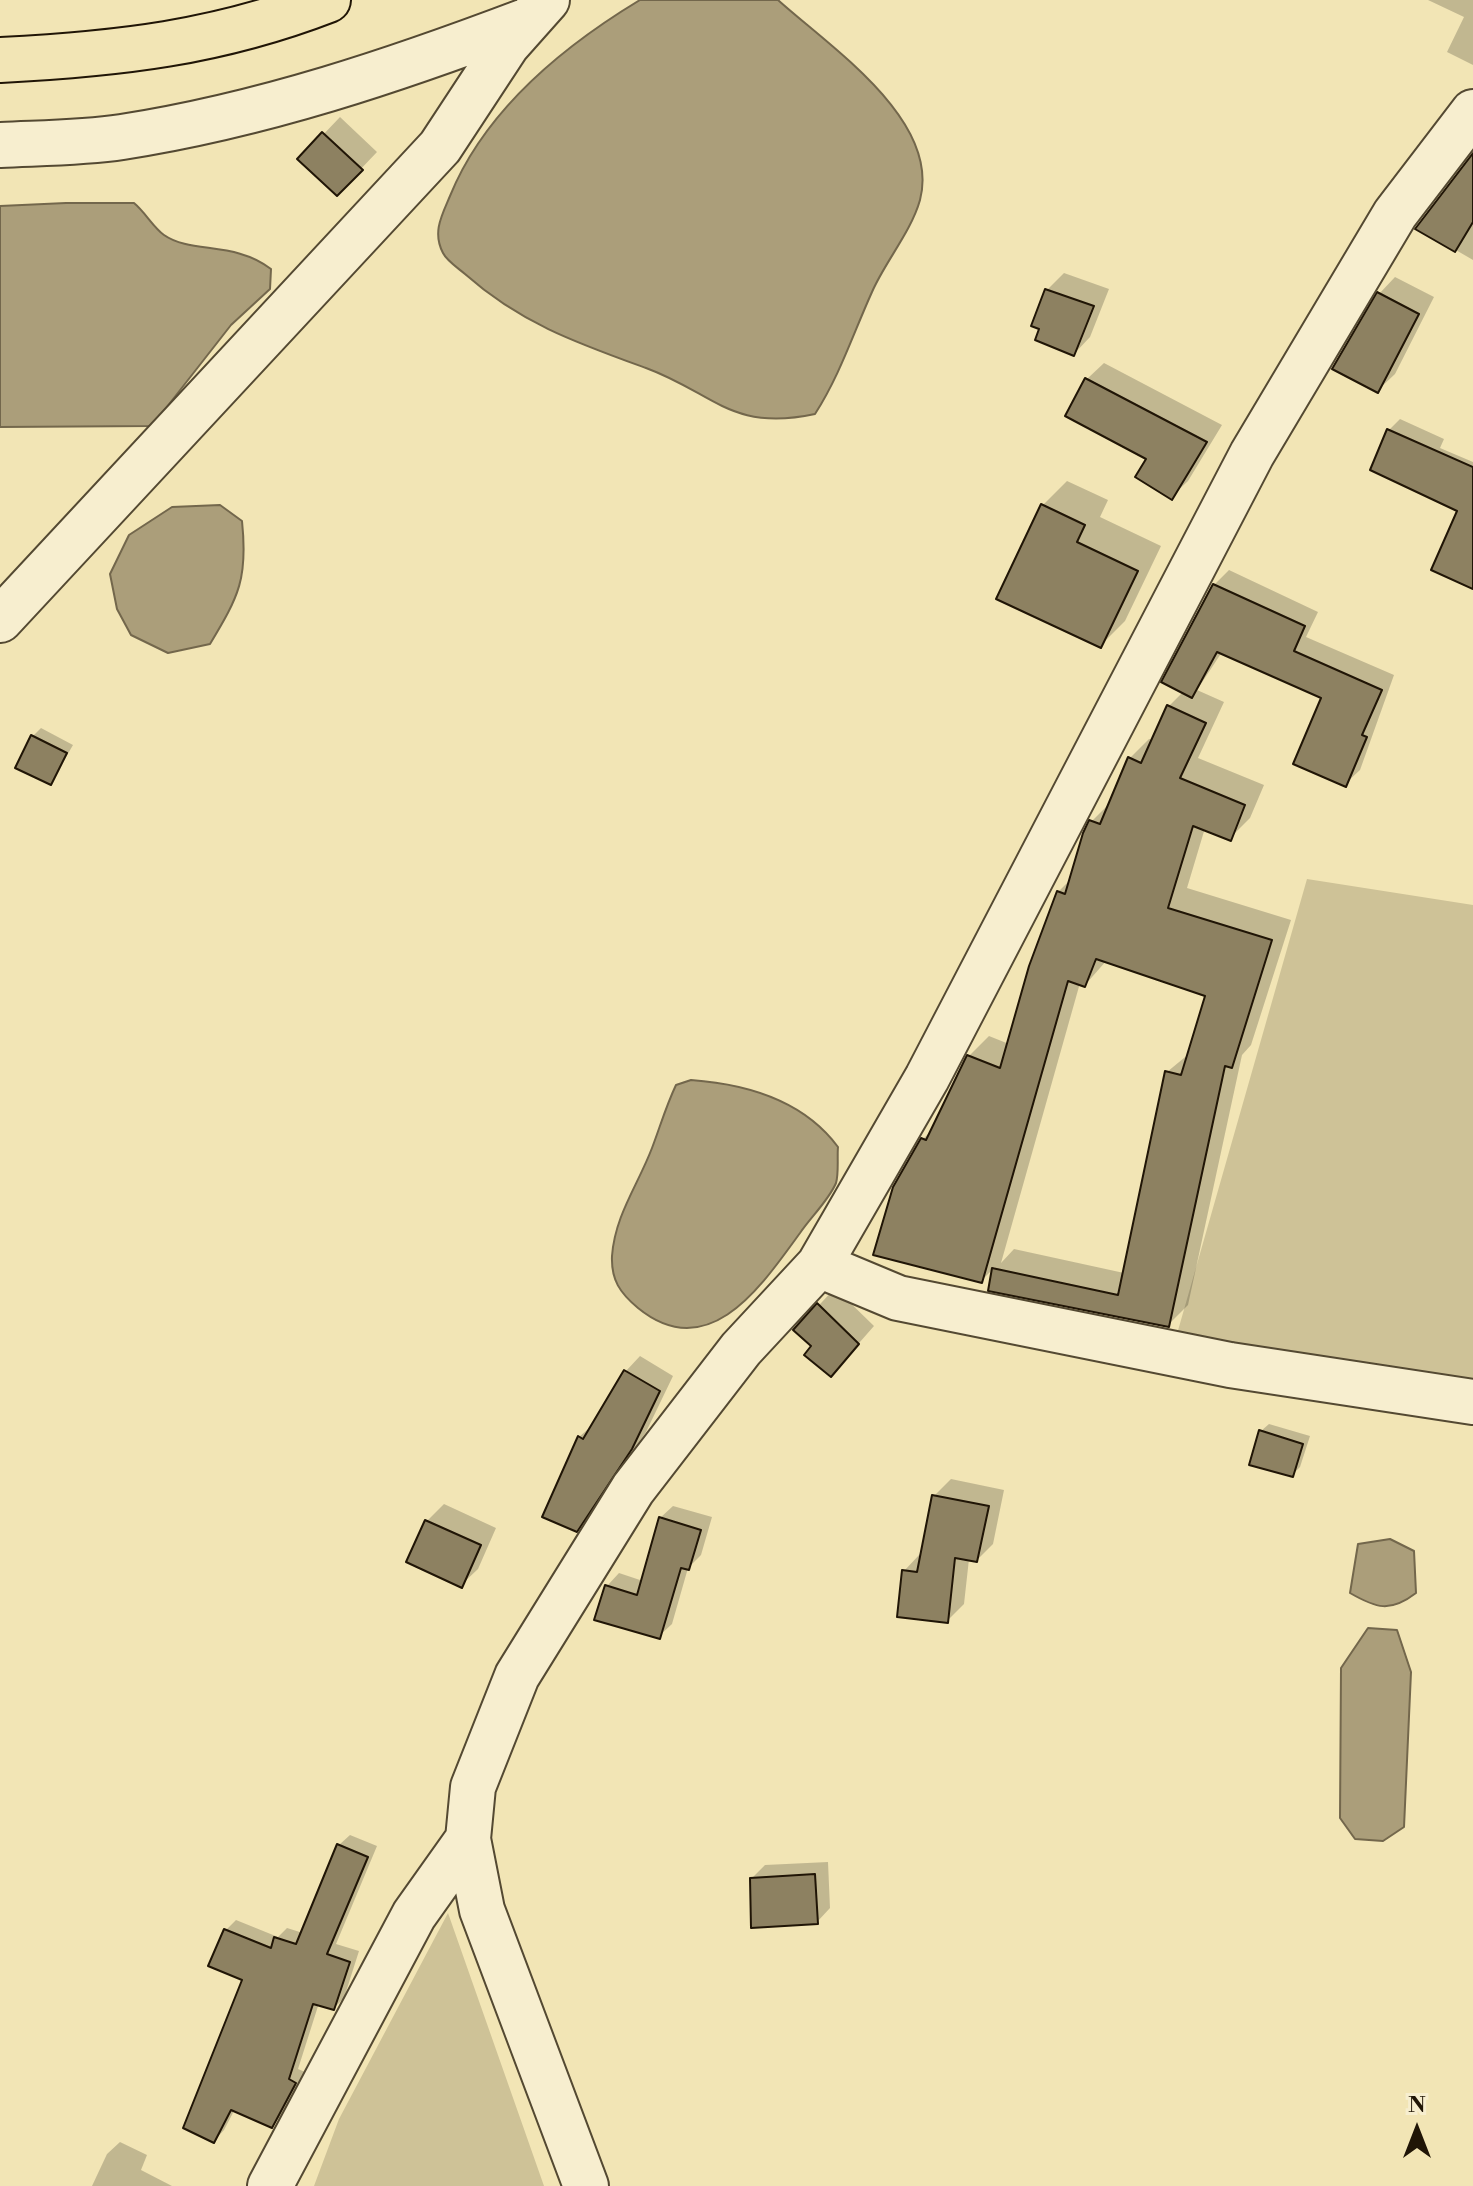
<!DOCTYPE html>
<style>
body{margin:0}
#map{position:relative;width:1473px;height:2186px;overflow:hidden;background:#f2e5b5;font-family:"Libre Bodoni",serif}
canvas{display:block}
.north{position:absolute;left:1377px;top:2090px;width:80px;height:80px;-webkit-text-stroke:6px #f7eecf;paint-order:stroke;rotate:0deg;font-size:22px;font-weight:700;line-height:32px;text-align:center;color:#201506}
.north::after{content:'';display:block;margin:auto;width:28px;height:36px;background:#201506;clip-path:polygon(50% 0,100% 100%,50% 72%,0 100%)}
</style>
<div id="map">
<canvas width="1473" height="2186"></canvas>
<div class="north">N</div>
</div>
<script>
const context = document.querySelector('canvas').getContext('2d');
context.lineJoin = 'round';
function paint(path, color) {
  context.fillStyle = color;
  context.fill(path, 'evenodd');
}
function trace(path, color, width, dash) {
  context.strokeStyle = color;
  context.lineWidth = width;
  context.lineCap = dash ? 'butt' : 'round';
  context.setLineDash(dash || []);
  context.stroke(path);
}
const green = new Path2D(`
 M 1307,879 L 1473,905 L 1473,1385 L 1177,1334 Z
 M 448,1913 L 544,2186 L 314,2186 L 339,2119 Z`);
const water = new Path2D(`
 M 640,0 L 778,0 C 830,47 941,120 920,200 C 911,232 885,262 872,292 C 853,334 840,375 815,414 C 731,432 714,393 646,368 C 577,343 520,323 465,274 C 458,268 447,261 443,253 C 432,232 442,215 450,196 C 485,110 562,47 640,0 Z
 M 66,203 L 134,203 C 145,212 153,227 164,235 C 191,254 235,241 271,269 L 270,289 L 231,325 L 152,426 L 0,427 L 0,206 Z
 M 220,505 L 242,521 C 248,578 239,596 210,644 L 168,653 L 131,635 L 117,609 L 110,574 L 129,535 L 172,507 Z
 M 691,1080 C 746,1084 804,1101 838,1147 C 837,1157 839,1173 836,1183 C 829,1200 810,1218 800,1233 C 762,1285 709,1366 638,1308 C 620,1293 611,1280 612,1256 C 615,1215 638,1185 652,1148 C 660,1127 666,1106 676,1085 Z
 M 1390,1539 L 1414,1551 L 1416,1593 C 1390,1613 1376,1608 1350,1593 L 1358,1544 Z
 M 1368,1628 L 1397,1630 L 1411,1672 L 1404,1827 L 1383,1841 L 1355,1839 L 1340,1818 L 1341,1668 Z`);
const shadow = new Path2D(`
 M 1428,0 L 1473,0 L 1473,65 L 1447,52 L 1464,17 Z
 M 340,117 L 377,152 L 337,194 L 300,159 Z
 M 1473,159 L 1473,260 L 1418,228 Z
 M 1064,273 L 1109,289 L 1090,337 L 1074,354 L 1034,325 L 1047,290 Z
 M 1395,277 L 1434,297 L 1395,374 L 1378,390 L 1379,294 Z
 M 1104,363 L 1222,425 L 1188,481 L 1171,497 L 1149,458 L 1087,379 Z
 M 1400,419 L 1444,439 L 1440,448 L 1473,462 L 1473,585 L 1460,510 L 1389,430 Z
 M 1067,481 L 1108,500 L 1100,517 L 1161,546 L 1125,621 L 1101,645 L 1042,506 Z
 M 1229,570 L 1318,612 L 1306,637 L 1394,675 L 1360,770 L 1345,784 L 1324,697 L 1222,652 L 1197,690 L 1224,702 L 1198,758 L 1264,785 L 1250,818 L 1230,838 L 1205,828 L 1187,888 L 1291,920 L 1251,1045 L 1242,1055 L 1188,1305 L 1168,1325 L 990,1289 L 995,1267 L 981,1281 L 923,1139 L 934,1128 L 969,1056 L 989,1036 L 1009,1044 L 1058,892 L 1071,879 L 1091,822 L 1112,801 L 1129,759 L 1149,739 L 1154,740 L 1169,706 L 1184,691 L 1214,585 ZM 1107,960 L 1208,995 L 1190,1053 L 1167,1072 L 1124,1273 L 1014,1249 L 1001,1263 L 1080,983 L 1085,985 Z
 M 41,728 L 73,745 L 51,783 L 33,736 Z
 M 835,1288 L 874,1326 L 831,1375 L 814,1346 L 796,1330 Z
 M 640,1356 L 673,1376 L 646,1432 L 591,1515 L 577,1530 L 579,1437 L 595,1423 L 626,1371 Z
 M 1269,1424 L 1310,1436 L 1300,1467 L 1292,1475 L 1261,1431 Z
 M 951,1479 L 1004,1490 L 993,1544 L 977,1560 L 969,1559 L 964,1604 L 948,1620 L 904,1571 L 920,1554 L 934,1496 Z
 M 444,1504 L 496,1528 L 478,1569 L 461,1585 L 427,1521 Z
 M 673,1506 L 712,1517 L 701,1555 L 688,1568 L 672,1624 L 659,1636 L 607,1586 L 619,1573 L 643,1581 L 660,1518 Z
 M 350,1835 L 377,1846 L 336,1944 L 359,1951 L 344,1998 L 334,2008 L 319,2003 L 298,2069 L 305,2072 L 282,2115 L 272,2126 L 235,2109 L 224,2130 L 214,2141 L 244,1979 L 226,1930 L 236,1920 L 278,1937 L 287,1928 L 303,1933 L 339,1845 Z
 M 828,1862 L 830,1908 L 817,1922 L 752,1878 L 765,1865 Z
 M 120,2142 L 147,2155 L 141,2170 L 172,2186 L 92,2186 L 107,2154 Z`);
const building = new Path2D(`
 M 322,132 L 363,170 L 337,196 L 297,159 Z
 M 1473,153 L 1473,222 L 1455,252 L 1415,229 Z
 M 1045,289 L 1094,306 L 1074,356 L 1035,340 L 1039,329 L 1031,326 Z
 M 1377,292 L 1419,314 L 1378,393 L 1332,369 Z
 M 1085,378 L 1207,442 L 1172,500 L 1135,477 L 1146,459 L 1065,416 Z
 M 1387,429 L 1473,467 L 1473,589 L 1431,570 L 1457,511 L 1370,470 Z
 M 1041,504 L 1085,525 L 1077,542 L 1138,571 L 1101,648 L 996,599 Z
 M 1213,584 L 1305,626 L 1294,651 L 1382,690 L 1362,735 L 1367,737 L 1346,787 L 1293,764 L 1321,698 L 1217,652 L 1192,698 L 1161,682 Z
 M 1167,705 L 1206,723 L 1180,778 L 1245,805 L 1231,841 L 1193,826 L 1168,908 L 1272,940 L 1232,1068 L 1225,1066 L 1169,1327 L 988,1291 L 992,1268 L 1118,1295 L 1165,1071 L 1181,1075 L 1205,996 L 1096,959 L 1085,987 L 1068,981 L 982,1283 L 873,1255 L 893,1187 L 921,1138 L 926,1140 L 967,1055 L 1000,1068 L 1029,966 L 1057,891 L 1065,894 L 1083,833 L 1089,820 L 1100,824 L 1128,757 L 1141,763 Z
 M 31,735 L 67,753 L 51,785 L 15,768 Z
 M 817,1303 L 859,1344 L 831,1377 L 804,1355 L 811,1346 L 793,1330 Z
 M 624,1370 L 660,1391 L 632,1449 L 577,1532 L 542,1517 L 578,1436 L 583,1439 Z
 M 1259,1430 L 1303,1444 L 1293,1477 L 1249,1465 Z
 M 932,1495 L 989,1506 L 977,1562 L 955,1558 L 948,1623 L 897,1617 L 902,1570 L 917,1572 Z
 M 659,1517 L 701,1530 L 689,1570 L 681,1568 L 660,1639 L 594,1620 L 605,1585 L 637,1595 Z
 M 425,1520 L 481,1545 L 462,1588 L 406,1562 Z
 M 337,1844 L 368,1857 L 327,1954 L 350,1962 L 334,2010 L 313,2004 L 289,2079 L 296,2083 L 272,2128 L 231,2110 L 214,2143 L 183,2128 L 242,1980 L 208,1966 L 224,1929 L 271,1948 L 274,1937 L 296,1944 Z
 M 815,1874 L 818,1924 L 751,1928 L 750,1878 Z`);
const minor = new Path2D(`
 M 0,145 C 40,143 82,143 122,137 C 263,115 396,70 528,20
 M 0,620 L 440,147 L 507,45 L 547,0
 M 819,1265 L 898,1298 L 1230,1365 L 1473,1402
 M 270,2186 L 414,1915 L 468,1839
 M 586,2186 L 482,1910 L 468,1839 L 473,1787 L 517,1676 L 633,1489 L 741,1349 L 819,1265 L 927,1078 L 1252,454 L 1395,214 L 1473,112`);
const major = new Path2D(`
 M 0,60 C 118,54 217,43 328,0`);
paint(green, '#cec297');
paint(water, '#ab9e7a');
trace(water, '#73674c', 2);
paint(shadow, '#0003');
paint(building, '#8d8161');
trace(building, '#201506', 2);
trace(minor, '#544932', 48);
trace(major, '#201506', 48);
trace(minor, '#f7eecf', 44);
trace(major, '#f2e5b5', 44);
</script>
